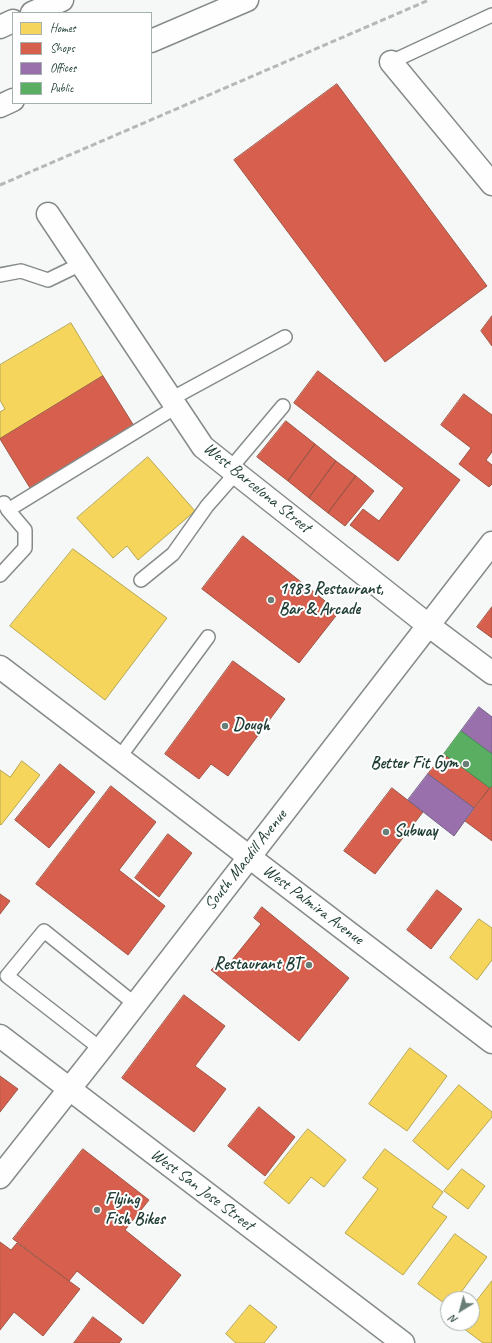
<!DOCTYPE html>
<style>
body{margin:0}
#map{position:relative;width:492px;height:1343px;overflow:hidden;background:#f6f7f7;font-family:Caveat,sans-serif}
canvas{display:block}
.legend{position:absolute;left:12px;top:12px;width:140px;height:92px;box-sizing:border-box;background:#fff;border:1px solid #a5b1ae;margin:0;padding:5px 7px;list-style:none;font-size:12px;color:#1f3d34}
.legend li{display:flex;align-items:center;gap:8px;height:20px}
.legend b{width:20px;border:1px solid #a5b1ae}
.north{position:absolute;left:440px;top:1291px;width:40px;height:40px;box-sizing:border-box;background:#fff;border:1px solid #a5b1ae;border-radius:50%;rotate:217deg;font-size:11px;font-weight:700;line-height:16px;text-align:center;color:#1f3d34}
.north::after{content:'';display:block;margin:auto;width:14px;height:18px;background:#6a7e78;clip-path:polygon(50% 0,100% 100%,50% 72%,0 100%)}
</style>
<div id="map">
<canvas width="492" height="1343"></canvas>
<ul class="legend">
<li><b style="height:11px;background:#f6d55c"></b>Homes</li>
<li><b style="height:11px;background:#d6604d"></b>Shops</li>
<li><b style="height:11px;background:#9970ab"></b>Offices</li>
<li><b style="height:11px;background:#5aae61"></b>Public</li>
</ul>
<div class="north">N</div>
</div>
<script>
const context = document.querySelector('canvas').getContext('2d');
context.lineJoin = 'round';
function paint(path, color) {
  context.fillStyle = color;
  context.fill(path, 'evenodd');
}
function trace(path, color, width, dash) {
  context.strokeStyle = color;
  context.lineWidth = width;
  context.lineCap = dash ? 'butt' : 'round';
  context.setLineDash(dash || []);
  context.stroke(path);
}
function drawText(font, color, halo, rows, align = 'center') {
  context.font = font + ' Caveat,sans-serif';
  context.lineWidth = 4;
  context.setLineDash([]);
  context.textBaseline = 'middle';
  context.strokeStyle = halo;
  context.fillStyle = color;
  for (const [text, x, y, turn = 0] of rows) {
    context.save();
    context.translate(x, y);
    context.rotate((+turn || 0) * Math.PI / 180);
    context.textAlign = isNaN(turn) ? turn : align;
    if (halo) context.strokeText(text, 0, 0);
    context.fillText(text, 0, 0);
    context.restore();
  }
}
const homes = new Path2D(`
 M 71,323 L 103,376 L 0,439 L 0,412 L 5,409 L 0,400 L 0,365 Z
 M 148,457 L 195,511 L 138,560 L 127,546 L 113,558 L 77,518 Z
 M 73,549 L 167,618 L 105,700 L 10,626 Z
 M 22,761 L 40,775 L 1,825 L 0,824 L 0,770 L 10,777 Z
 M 479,919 L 492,928 L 492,960 L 477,980 L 450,958 Z
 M 410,1048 L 447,1076 L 407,1131 L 369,1104 Z
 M 459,1085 L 492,1112 L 492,1117 L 448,1170 L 413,1141 Z
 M 308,1129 L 346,1160 L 324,1187 L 311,1177 L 289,1204 L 264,1183 Z
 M 385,1149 L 443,1192 L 432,1207 L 447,1217 L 403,1275 L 345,1233 L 378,1189 L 363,1178 Z
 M 462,1169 L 485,1186 L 468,1209 L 444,1191 Z
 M 455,1234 L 487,1257 L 456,1299 L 448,1299 L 448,1306 L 418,1284 Z
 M 492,1281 L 492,1343 L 483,1343 L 459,1325 L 460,1323 L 472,1323 L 472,1307 Z
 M 250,1305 L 277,1327 L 264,1343 L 236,1343 L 226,1334 Z`);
const shops = new Path2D(`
 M 337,84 L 487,286 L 385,362 L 234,160 Z
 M 492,316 L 492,346 L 481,331 Z
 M 318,371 L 460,480 L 398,561 L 350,525 L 363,509 L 379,521 L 404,488 L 294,403 Z
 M 103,376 L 134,426 L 30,488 L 0,439 Z
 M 464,394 L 492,415 L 492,452 L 486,460 L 492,465 L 492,484 L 489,487 L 459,464 L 471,448 L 441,425 Z
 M 286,421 L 315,444 L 288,481 L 257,457 Z
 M 315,444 L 336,461 L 309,498 L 288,481 Z
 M 336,461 L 356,476 L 328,513 L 309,498 Z
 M 356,476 L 374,491 L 345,526 L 328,513 Z
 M 243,536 L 339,612 L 299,663 L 202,589 Z
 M 492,607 L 492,638 L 477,627 Z
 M 233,661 L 285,699 L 228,776 L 211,764 L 199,779 L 165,754 Z
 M 444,754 L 490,788 L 474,808 L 428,774 Z
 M 60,764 L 95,792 L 49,848 L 15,820 Z
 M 492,785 L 492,841 L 465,821 Z
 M 111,786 L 156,822 L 119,870 L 165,906 L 128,955 L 36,884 Z
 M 392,788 L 423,812 L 375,874 L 344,851 Z
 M 168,834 L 192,853 L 159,897 L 135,878 Z
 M 437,890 L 462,909 L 431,949 L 407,930 Z
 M 0,894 L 10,901 L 0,914 Z
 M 262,907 L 349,978 L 299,1041 L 211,970 L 217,964 L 224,970 L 261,924 L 254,918 Z
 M 184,995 L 225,1026 L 195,1066 L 226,1089 L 194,1132 L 122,1078 Z
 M 0,1076 L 18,1089 L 0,1112 Z
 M 259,1107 L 295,1137 L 265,1176 L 228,1146 Z
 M 83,1149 L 149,1200 L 125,1230 L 181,1275 L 143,1324 L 77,1271 L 69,1281 L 13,1239 Z
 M 0,1242 L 11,1250 L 17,1243 L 80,1289 L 43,1336 L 14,1312 L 0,1330 Z
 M 93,1317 L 122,1339 L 119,1343 L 74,1343 Z`);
const offices = new Path2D(`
 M 479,707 L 492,717 L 492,754 L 461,731 Z
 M 428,774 L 474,808 L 454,836 L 408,800 Z`);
const public = new Path2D(`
 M 461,731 L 492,754 L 492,785 L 490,788 L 444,754 Z`);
const service = new Path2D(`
 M 391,62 L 492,15
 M 0,275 L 21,271 L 48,280 L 81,264
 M 171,399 L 285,337
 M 230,469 L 283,406
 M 8,510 L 176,407
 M 0,575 L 25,548 L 25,530 L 8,510 L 4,503
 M 141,580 L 173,554 L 207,506 L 236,473
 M 119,758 L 208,637
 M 101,1049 L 7,976 L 44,931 L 135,1004`);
const minor = new Path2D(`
 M 391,62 L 492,184
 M 48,214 L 203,447 L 428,625 L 492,673
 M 0,667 L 492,1042
 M 0,1036 L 403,1343`);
const tertiary = new Path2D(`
 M 0,1177 L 101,1049 L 492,543`);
const motorway = new Path2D(`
 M 32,13 L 62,0
 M 0,27 L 13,21
 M 151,41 L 247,0
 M 0,106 L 13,100`);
const rail = new Path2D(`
 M 0,185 L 429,0`);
const markers = [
 [271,600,4,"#6a7e78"],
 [225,726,4,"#6a7e78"],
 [466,764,4,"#6a7e78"],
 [386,832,4,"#6a7e78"],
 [309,965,4,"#6a7e78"],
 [97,1210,4,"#6a7e78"]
];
const streetNames = [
 ["West Barcelona Street",257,488,39],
 ["South Macdill Avenue",246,860,-52],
 ["West Palmira Avenue",313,905,37],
 ["West San Jose Street",202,1190,37]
];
const poiNames = [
 ["1983 Restaurant,",279,590],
 ["Bar & Arcade",279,610],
 ["Dough",233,726],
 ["Better Fit Gym",458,764,"right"],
 ["Subway",394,832],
 ["Restaurant BT",301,965,"right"],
 ["Flying",105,1200],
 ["Fish Bikes",105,1220]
];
paint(homes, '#f6d55c');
trace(homes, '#b6a750', 1);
paint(shops, '#d6604d');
trace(shops, '#9f5646', 1);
paint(offices, '#9970ab');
trace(offices, '#746187', 1);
paint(public, '#5aae61');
trace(public, '#488c54', 1);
trace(service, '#858b8a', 16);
trace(minor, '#858b8a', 25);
trace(tertiary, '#858b8a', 25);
trace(motorway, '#858b8a', 25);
trace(service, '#fefefe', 13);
trace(minor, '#fefefe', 22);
trace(tertiary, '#fefefe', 22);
trace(motorway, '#fefefe', 22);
trace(rail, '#b5b8b7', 3, [6, 3]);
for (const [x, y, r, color] of markers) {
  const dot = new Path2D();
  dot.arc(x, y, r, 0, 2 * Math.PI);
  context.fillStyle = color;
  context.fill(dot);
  trace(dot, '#fff', 1.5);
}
drawText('17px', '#1f3d34', '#fff', streetNames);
drawText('bold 17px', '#1f3d34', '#fff', poiNames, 'left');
</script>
